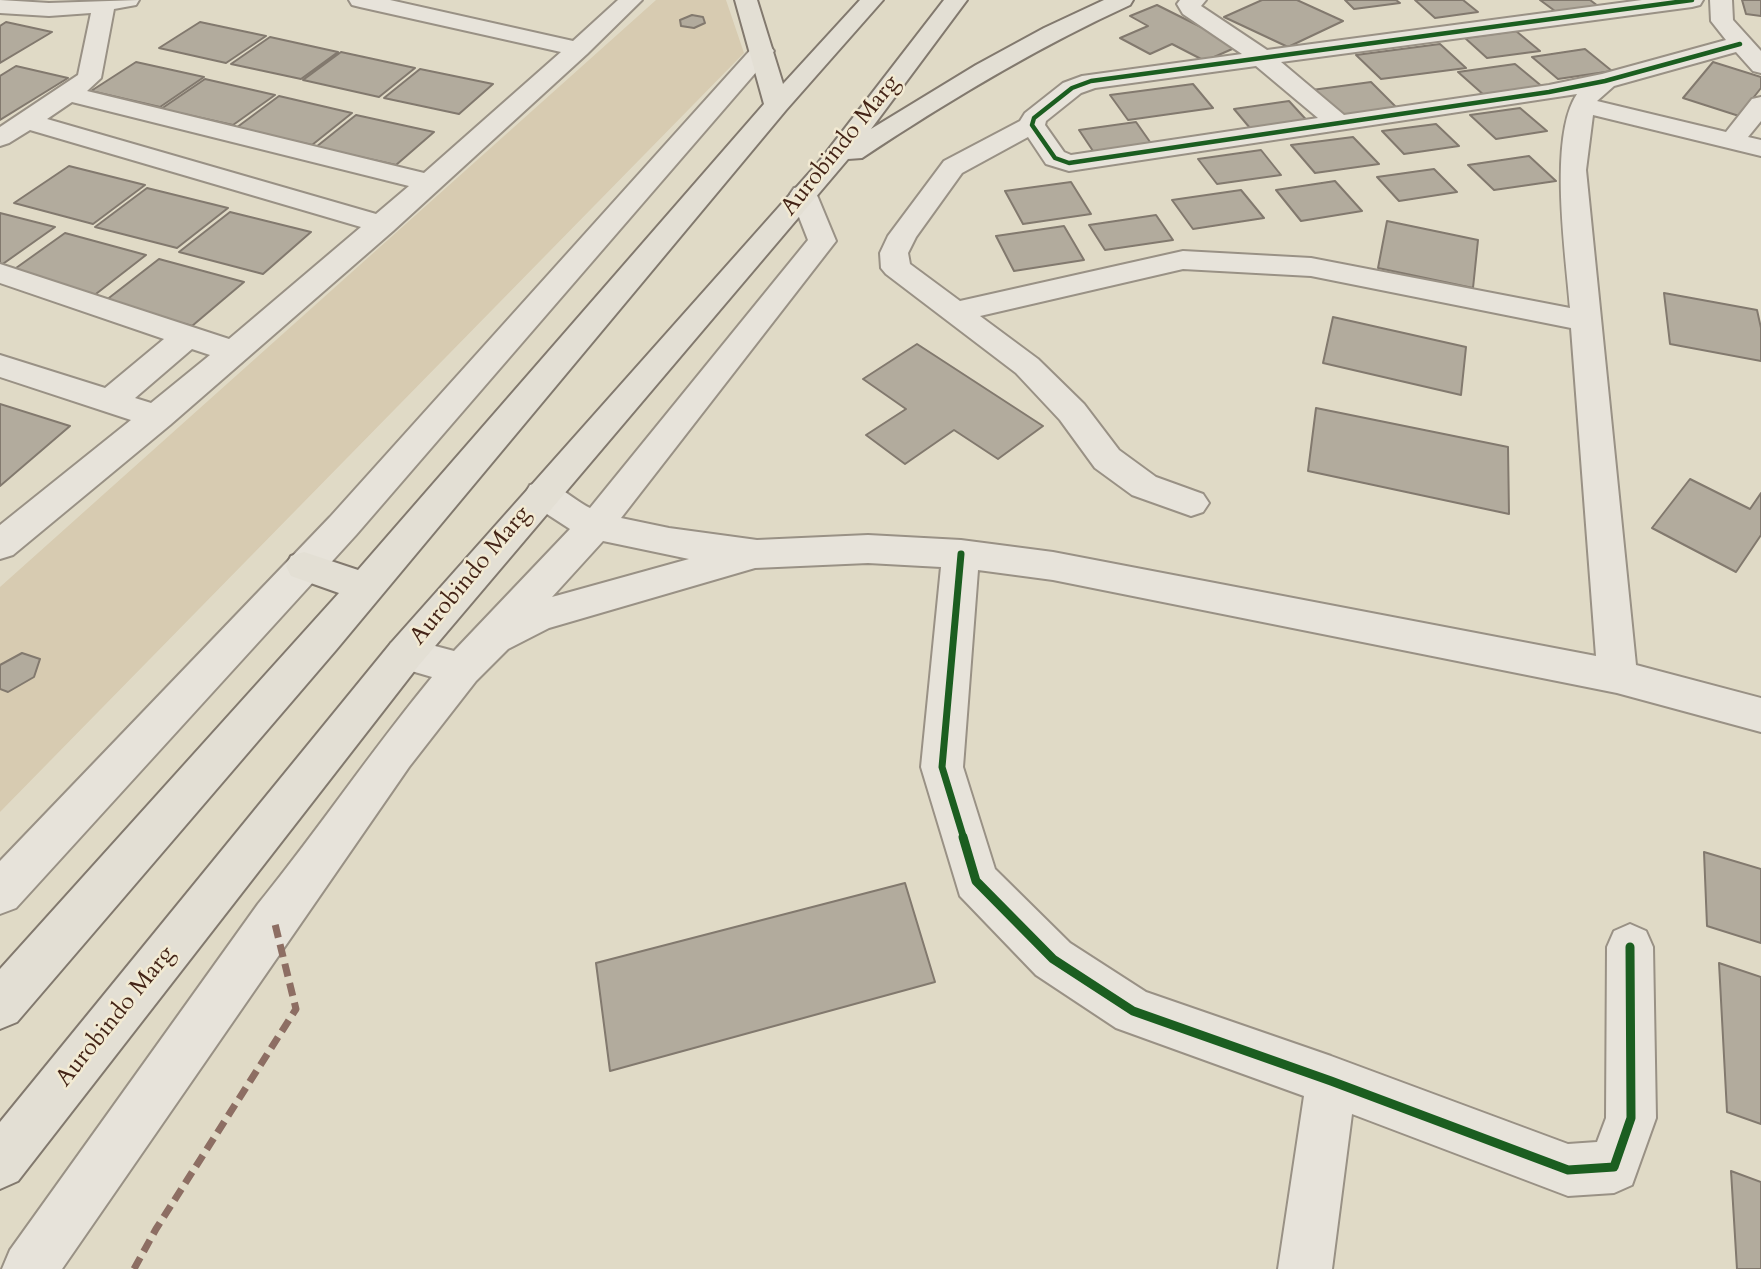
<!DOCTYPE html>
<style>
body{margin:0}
canvas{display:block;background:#e0dac6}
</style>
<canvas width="1761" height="1269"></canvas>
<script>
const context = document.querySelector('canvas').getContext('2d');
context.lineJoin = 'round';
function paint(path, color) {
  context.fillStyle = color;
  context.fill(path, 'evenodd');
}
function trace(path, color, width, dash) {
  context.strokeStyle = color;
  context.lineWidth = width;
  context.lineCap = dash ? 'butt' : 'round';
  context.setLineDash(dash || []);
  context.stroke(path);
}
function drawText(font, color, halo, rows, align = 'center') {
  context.font = font + ' Cardo,serif';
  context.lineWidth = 5;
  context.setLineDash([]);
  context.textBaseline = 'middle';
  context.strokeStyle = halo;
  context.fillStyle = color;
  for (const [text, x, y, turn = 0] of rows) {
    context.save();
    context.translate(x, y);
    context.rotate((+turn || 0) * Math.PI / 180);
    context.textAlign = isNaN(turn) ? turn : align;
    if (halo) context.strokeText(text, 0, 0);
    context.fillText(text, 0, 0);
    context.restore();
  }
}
const green = new Path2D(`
 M 656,0 L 726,0 L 744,53 L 0,812 L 0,587 Z`);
const building = new Path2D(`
 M 1262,0 L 1297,0 L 1343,21 L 1288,47 L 1224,17 Z
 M 1345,0 L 1396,0 L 1400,3 L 1354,9 Z
 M 1415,0 L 1463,0 L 1478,12 L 1435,18 Z
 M 1540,0 L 1590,0 L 1602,9 L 1559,14 Z
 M 1742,0 L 1761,0 L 1761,16 L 1746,14 Z
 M 1157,5 L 1239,46 L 1205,61 L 1172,44 L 1150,54 L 1120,38 L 1148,26 L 1130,16 Z
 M 692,15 L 703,17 L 705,23 L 694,28 L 681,26 L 680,20 Z
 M 6,22 L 52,32 L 0,63 L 0,26 Z
 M 200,22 L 266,36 L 226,63 L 159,48 Z
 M 1516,31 L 1540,51 L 1487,58 L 1465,38 Z
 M 270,37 L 338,52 L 301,79 L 231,64 Z
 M 1440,44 L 1466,68 L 1381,79 L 1356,55 Z
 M 1585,49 L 1612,71 L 1558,79 L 1532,57 Z
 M 341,52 L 415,68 L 379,97 L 303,80 Z
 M 136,62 L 204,77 L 160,107 L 91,91 Z
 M 1713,62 L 1761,77 L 1761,88 L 1739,116 L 1683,98 Z
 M 1515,64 L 1544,88 L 1485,96 L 1458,72 Z
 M 16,66 L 68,78 L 0,120 L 0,76 Z
 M 420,69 L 493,84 L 459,114 L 384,98 Z
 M 205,79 L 275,95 L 233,125 L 161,109 Z
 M 1371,82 L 1397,108 L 1337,116 L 1312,90 Z
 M 1193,84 L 1213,108 L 1128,120 L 1110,95 Z
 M 279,96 L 352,113 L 312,145 L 236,128 Z
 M 1289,101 L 1312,126 L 1255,134 L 1234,109 Z
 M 1520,108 L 1547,131 L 1496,139 L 1470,115 Z
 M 356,115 L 434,132 L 396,165 L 316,147 Z
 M 1136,122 L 1155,149 L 1097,157 L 1079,130 Z
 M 1436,124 L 1459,146 L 1404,154 L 1382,131 Z
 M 1353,137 L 1379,164 L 1315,173 L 1291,145 Z
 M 1261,150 L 1281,175 L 1217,184 L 1198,159 Z
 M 1529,156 L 1556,181 L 1494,190 L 1468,165 Z
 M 69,166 L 145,185 L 93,224 L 14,203 Z
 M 1434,169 L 1457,192 L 1399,201 L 1377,177 Z
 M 1335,181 L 1362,211 L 1301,221 L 1276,190 Z
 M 1071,182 L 1091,214 L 1023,224 L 1005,191 Z
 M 147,188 L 228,208 L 177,248 L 95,227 Z
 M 1241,190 L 1264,218 L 1193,229 L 1172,200 Z
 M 230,212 L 311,232 L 263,274 L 179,252 Z
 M 0,213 L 55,227 L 0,266 Z
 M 1156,215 L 1173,240 L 1105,250 L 1089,225 Z
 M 1387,221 L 1478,240 L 1473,288 L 1378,268 Z
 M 1064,226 L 1084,260 L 1014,271 L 996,236 Z
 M 65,233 L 146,255 L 92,297 L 9,273 Z
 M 159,259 L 244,282 L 192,326 L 105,301 Z
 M 1664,293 L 1757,310 L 1761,328 L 1761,361 L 1670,344 Z
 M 1333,317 L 1466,347 L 1461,395 L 1323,363 Z
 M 917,344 L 1043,426 L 998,459 L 954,430 L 905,464 L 866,435 L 906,409 L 863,379 Z
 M 0,404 L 70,426 L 0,486 Z
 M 1316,408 L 1508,447 L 1509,514 L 1308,471 Z
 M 1690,479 L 1750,509 L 1761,493 L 1761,535 L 1736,572 L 1652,528 Z
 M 22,653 L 40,659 L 34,677 L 8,692 L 0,689 L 0,665 Z
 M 1704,852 L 1761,869 L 1761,943 L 1707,926 Z
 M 905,883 L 935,982 L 610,1071 L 596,963 Z
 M 1719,963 L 1761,977 L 1761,1124 L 1727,1112 Z
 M 1731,1171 L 1761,1182 L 1761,1269 L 1737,1269 Z`);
const minor = new Path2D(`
 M 0,0 L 49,3 L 139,0 L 136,5 L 114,9 L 101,78 L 87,91 L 424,173 L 561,52 L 360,7 L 352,5 L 349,0 L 390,0 L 573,41 L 618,0 L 642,0 L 587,54 L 393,231 L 170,425 L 13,555 L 0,559 L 0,525 L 131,420 L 0,377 L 0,355 L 105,388 L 164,339 L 0,283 L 0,264 L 229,339 L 361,227 L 30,130 L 9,143 L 0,146 L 0,127 L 78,75 L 91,13 L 49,16 L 0,13 ZM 72,102 L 409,186 L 376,214 L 47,119 ZM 192,349 L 210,355 L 151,403 L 135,398 Z
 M 1180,0 L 1206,0 L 1201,6 L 1267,50 L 1642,0 L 1703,0 L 1700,5 L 1692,7 L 1281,62 L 1344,115 L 1549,85 L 1602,74 L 1726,40 L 1711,21 L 1710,0 L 1732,0 L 1733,20 L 1761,51 L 1761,73 L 1753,71 L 1736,52 L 1614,86 L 1597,101 L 1726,132 L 1752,99 L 1761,97 L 1761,121 L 1748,137 L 1761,140 L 1761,156 L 1593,115 L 1586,170 L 1636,665 L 1761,698 L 1761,732 L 1617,693 L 1053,580 L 978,570 L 963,767 L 995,869 L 1070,943 L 1146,992 L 1331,1056 L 1568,1144 L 1597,1142 L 1606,1118 L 1607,947 L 1614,931 L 1630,924 L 1646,931 L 1653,947 L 1656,1118 L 1632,1185 L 1614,1193 L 1568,1196 L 1352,1114 L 1332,1269 L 1278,1269 L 1304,1096 L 1116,1028 L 1036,975 L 960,896 L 921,767 L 941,567 L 868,563 L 755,568 L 549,628 L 508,649 L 476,681 L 409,767 L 62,1269 L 2,1269 L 10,1250 L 258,904 C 318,830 371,751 432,677 L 391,665 L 386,654 L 391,643 L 405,638 L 454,651 L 570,529 L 530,503 L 525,494 L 530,485 C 555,477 568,497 590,508 L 808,240 L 790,194 L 794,188 L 804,186 L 814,188 L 836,241 L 621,518 L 669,528 L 757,540 L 868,535 L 961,540 L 1053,552 L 1596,656 L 1571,328 L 1311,276 L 1183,269 L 980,316 L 1038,359 L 1084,404 L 1119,450 L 1156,477 L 1203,494 L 1209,503 L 1203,512 L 1191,516 L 1132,495 L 1095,468 L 1060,420 L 1016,373 L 886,274 L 881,268 L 880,253 L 888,236 L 944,161 L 1020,121 L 1025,113 L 1063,83 L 1082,76 L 1242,54 L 1183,14 L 1177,4 ZM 1256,66 L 1318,118 L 1071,155 L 1064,152 L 1045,125 L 1046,121 L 1081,93 L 1095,88 ZM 1577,94 C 1548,137 1566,255 1570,308 L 1311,258 L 1183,251 L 960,301 L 910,264 L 908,253 L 916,237 L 962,173 L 1028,137 L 1046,164 L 1069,171 ZM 603,541 L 689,559 L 552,597 Z
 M 762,44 L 770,46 L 774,51 L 770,56 L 356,535 L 16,908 L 0,914 L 0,861 L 330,517 L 754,46 Z`);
const major = new Path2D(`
 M 735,0 L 757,0 L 783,84 L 860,0 L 883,0 L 786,110 L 336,650 L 17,1022 L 0,1029 L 0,969 L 339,593 L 291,576 L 286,566 L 291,556 L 304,552 L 358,570 L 764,104 Z
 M 944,0 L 967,0 L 871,129 L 976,65 L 1044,28 L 1104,0 L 1133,0 L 1130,5 C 1036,48 948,101 862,158 L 848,159 L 419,665 L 18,1181 L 0,1189 L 0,1122 L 391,643 L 818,163 Z`);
const quiet = new Path2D(`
 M 134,1269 L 156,1229 L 296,1009 L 274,920`);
const cyclewayFar2 = new Path2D(`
 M 1692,0 L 1091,81 L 1072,88 L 1034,118 L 1032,125 L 1055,158 L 1069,163 L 1549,92 L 1605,81 L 1740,44`);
const cyclewayFar1 = new Path2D(`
 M 961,554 L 942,767 L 964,839`);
const cycleway = new Path2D(`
 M 963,837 L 976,881 L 1053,959 L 1133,1011 L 1331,1081 L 1568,1170 L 1614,1167 L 1631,1118 L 1630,947`);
const streetNames = [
 ["Aurobindo Marg",841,146,-51],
 ["Aurobindo Marg",471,576,-50],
 ["Aurobindo Marg",116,1017,-51]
];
paint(green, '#d7cbb1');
paint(building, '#b2ab9d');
trace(building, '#82796e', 2);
trace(minor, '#999185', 4);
trace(major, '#82796e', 4);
paint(minor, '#e7e3da');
paint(major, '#e3dfd4');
trace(quiet, '#8d6e63', 7, [13, 7]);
trace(cyclewayFar2, '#1b5e20', 4.5);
trace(cyclewayFar1, '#1b5e20', 7);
trace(cycleway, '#1b5e20', 9);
drawText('24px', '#442417', '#f2ead3', streetNames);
</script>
